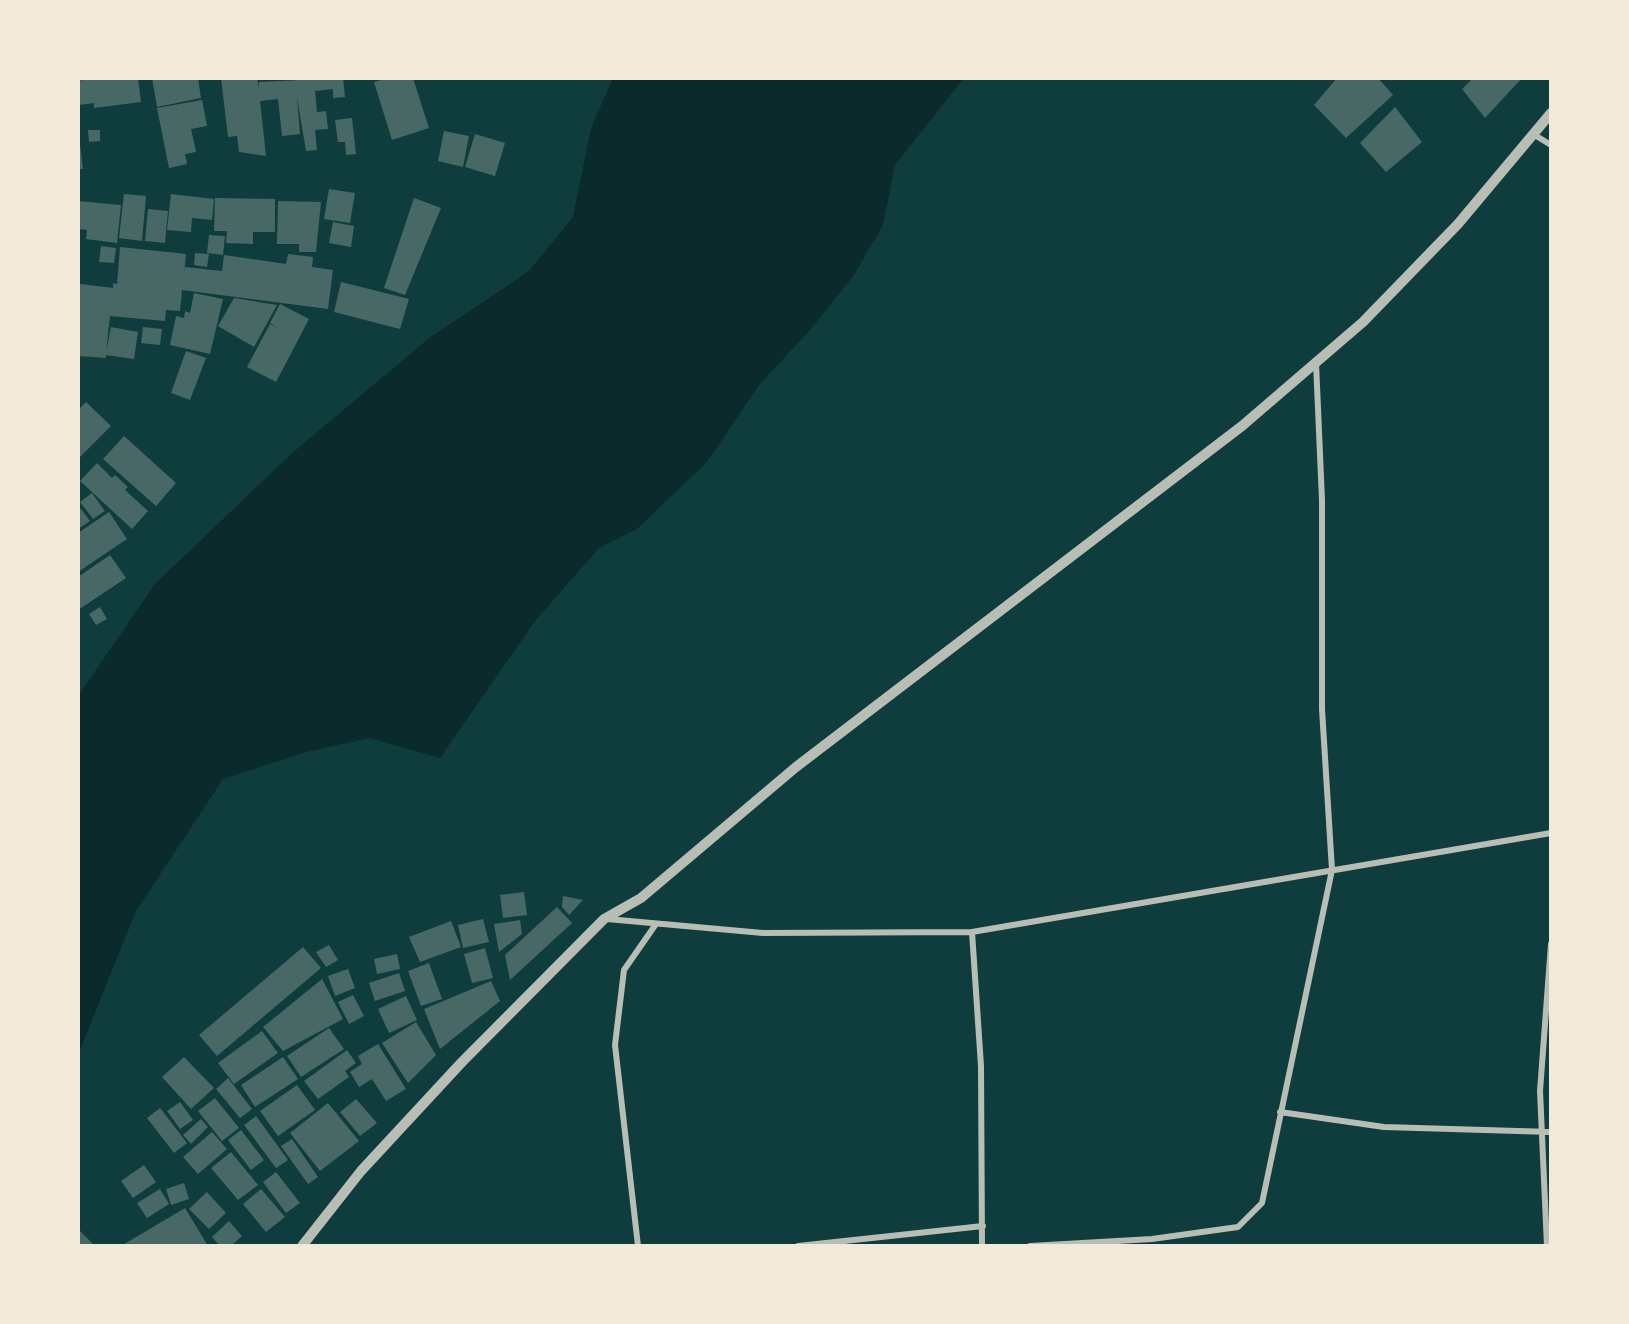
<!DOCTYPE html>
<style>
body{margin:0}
#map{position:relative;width:1629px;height:1324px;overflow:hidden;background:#0f3d3e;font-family:"Asap Condensed",sans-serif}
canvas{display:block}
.frame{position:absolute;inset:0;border:80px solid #f1e9da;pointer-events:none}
</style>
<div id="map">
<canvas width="1629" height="1324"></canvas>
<div class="frame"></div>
</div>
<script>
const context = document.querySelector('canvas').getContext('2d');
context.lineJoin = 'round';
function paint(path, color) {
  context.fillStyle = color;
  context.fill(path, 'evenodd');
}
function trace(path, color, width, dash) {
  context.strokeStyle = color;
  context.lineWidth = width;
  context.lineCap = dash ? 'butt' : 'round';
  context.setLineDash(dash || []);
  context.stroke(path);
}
const water = new Path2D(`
 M 613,78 L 964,78 L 895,165 L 883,225 L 854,275 L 810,330 L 759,385 L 707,462 L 637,529 L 599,548 L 535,621 L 440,758 L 370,738 L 306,752 L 223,779 L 136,911 L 78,1055 L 78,696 L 155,584 L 291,454 L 428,339 L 529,271 L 573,217 L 591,128 Z`);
const building = new Path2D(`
 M 91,78 L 138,78 L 141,102 L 94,108 L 94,103 L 79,105 L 78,81 Z
 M 152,78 L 198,78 L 201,98 L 157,107 Z
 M 221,78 L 257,78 L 259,88 L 259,82 L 343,78 L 345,97 L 333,98 L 333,89 L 315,91 L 317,112 L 326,111 L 328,129 L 315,130 L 317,150 L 306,151 L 297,97 L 300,134 L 282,136 L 278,99 L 260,101 L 266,156 L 239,152 L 237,136 L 228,137 Z
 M 388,78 L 413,78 L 429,128 L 392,140 L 374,82 Z
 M 1337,78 L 1378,78 L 1393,95 L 1346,138 L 1314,105 Z
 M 1473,78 L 1522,78 L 1485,118 L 1462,89 Z
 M 202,100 L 207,126 L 191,129 L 196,152 L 185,154 L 187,164 L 169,168 L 157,108 Z
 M 1395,107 L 1422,142 L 1386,172 L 1360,143 Z
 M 352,118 L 356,154 L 346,155 L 345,142 L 338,142 L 335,120 Z
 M 78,128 L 83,169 L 78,169 Z
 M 88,130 L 100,130 L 100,141 L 89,142 Z
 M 444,131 L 469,136 L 463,167 L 438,161 Z
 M 475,134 L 505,143 L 495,176 L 465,167 Z
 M 329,189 L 355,193 L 350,223 L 324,219 Z
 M 124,194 L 146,196 L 142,241 L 119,238 Z
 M 171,194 L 214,199 L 212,220 L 192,218 L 191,232 L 167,230 Z
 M 215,198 L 275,199 L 275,232 L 253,232 L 253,244 L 226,243 L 227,231 L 214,231 Z
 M 414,198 L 441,208 L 405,295 L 384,288 Z
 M 78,201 L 121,205 L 117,243 L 86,239 L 87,230 L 78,229 Z
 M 278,201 L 321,202 L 316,252 L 299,252 L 299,244 L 277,244 Z
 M 148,209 L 168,211 L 165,243 L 145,241 Z
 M 333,222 L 354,226 L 351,247 L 329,243 Z
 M 209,235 L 225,236 L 223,255 L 207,253 Z
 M 101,246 L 116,248 L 114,263 L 99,262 Z
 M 120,247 L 186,254 L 184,275 L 185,267 L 222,271 L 224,255 L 286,264 L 288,254 L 313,257 L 312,267 L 333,270 L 328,309 L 182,290 L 180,311 L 166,310 L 165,321 L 110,316 L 106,352 L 111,327 L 138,332 L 134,359 L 106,355 L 106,358 L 78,356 L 80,284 L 113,288 L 113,283 L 117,284 Z
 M 195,253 L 209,254 L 207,267 L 194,265 Z
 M 341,282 L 409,299 L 400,329 L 334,312 Z
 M 194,293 L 223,299 L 210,354 L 170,345 L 176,316 L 184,318 L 185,311 L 190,313 Z
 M 234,298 L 277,305 L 254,347 L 218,326 Z
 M 280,304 L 309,319 L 276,382 L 247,367 L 270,324 L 279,329 L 270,323 Z
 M 143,327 L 162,329 L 160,345 L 141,343 Z
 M 186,351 L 206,358 L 190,400 L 171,393 Z
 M 86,402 L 111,426 L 78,459 L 78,410 Z
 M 124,436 L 176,483 L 156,506 L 103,459 Z
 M 97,463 L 112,478 L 115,475 L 128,487 L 125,490 L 148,511 L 132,529 L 80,481 Z
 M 92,493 L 105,511 L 93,519 L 80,502 Z
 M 81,509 L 90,521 L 78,529 L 78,511 Z
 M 109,512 L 127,539 L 78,572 L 78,533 Z
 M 110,555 L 126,578 L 78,610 L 78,577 Z
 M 100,607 L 107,619 L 96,625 L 89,614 Z
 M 524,892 L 527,915 L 503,918 L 500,895 Z
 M 563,896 L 583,900 L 569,915 L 562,907 Z
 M 557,907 L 572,923 L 510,980 L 505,955 Z
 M 483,919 L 489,942 L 463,948 L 458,925 Z
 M 520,920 L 522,934 L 499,952 L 494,924 Z
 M 451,921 L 461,947 L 420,962 L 409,937 Z
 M 329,945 L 338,960 L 326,967 L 316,952 Z
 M 303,947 L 321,968 L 217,1056 L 199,1035 Z
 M 485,948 L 493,978 L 472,983 L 464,954 Z
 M 397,954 L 400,969 L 377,974 L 374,959 Z
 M 429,963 L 442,999 L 421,1006 L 408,971 Z
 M 348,969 L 355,988 L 335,996 L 328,976 Z
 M 399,973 L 405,991 L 375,1001 L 369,983 Z
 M 322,979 L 343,1019 L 283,1051 L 263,1027 Z
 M 491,981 L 500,1001 L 440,1049 L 424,1009 Z
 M 353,995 L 364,1016 L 349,1024 L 338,1002 Z
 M 406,996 L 417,1020 L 389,1033 L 378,1009 Z
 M 416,1022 L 436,1055 L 408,1083 L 382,1043 Z
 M 329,1028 L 344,1049 L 301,1077 L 287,1056 Z
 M 262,1031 L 278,1053 L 234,1084 L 218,1063 Z
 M 378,1044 L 406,1089 L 386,1101 L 372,1079 L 359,1087 L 350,1072 L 362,1064 L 358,1056 Z
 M 347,1050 L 356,1063 L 345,1071 L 349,1077 L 318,1099 L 304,1081 Z
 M 184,1057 L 214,1088 L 191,1109 L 162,1077 Z
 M 283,1057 L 298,1079 L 255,1107 L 241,1085 Z
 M 228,1078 L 252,1109 L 240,1118 L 216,1089 Z
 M 297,1085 L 315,1110 L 278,1136 L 260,1111 Z
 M 215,1098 L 239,1128 L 222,1141 L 198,1111 Z
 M 356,1099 L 377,1123 L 360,1136 L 340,1112 Z
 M 180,1102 L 193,1120 L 180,1129 L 167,1111 Z
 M 328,1103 L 359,1141 L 320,1171 L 290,1133 Z
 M 160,1108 L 187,1143 L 174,1153 L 147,1118 Z
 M 256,1116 L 288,1160 L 276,1168 L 244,1125 Z
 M 201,1119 L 208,1127 L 191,1144 L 183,1135 Z
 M 241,1130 L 264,1160 L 251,1170 L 228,1140 Z
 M 212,1132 L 227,1149 L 198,1174 L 183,1157 Z
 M 292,1139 L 318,1177 L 308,1184 L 281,1146 Z
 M 231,1152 L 258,1185 L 238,1200 L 211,1168 Z
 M 144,1165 L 156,1182 L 133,1198 L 121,1181 Z
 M 276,1172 L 300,1203 L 286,1213 L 263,1182 Z
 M 184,1183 L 189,1199 L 171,1205 L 166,1189 Z
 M 160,1189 L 169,1204 L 147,1218 L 137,1203 Z
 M 261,1189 L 285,1217 L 266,1232 L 243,1204 Z
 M 207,1192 L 226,1213 L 209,1229 L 189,1209 Z
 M 185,1208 L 208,1246 L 121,1246 Z
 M 229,1221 L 242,1236 L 231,1246 L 220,1246 L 212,1237 Z
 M 78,1229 L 95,1246 L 78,1246 Z`);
const minor = new Path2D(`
 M 1533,134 L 1551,145
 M 607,919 L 763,933 L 972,932 L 1551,833
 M 972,932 L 981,1066 L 982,1246
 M 1280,1112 L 1384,1127 L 1551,1132
 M 638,1246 L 615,1045 L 624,970 L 656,924
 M 798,1246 L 983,1226
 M 1030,1246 L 1152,1239 L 1238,1227 L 1262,1203 L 1332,870 L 1322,709 L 1322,500 L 1316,363
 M 1547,1246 L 1540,1091 L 1551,944`);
const tertiary = new Path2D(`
 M 302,1246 L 361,1171 L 462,1062 L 604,919 L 641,898 L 796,767 L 1242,426 L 1363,322 L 1458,224 L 1551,113`);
paint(water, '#0a2a2b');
paint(building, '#486865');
trace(minor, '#b8beb3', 6);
trace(tertiary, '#b8beb3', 10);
</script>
